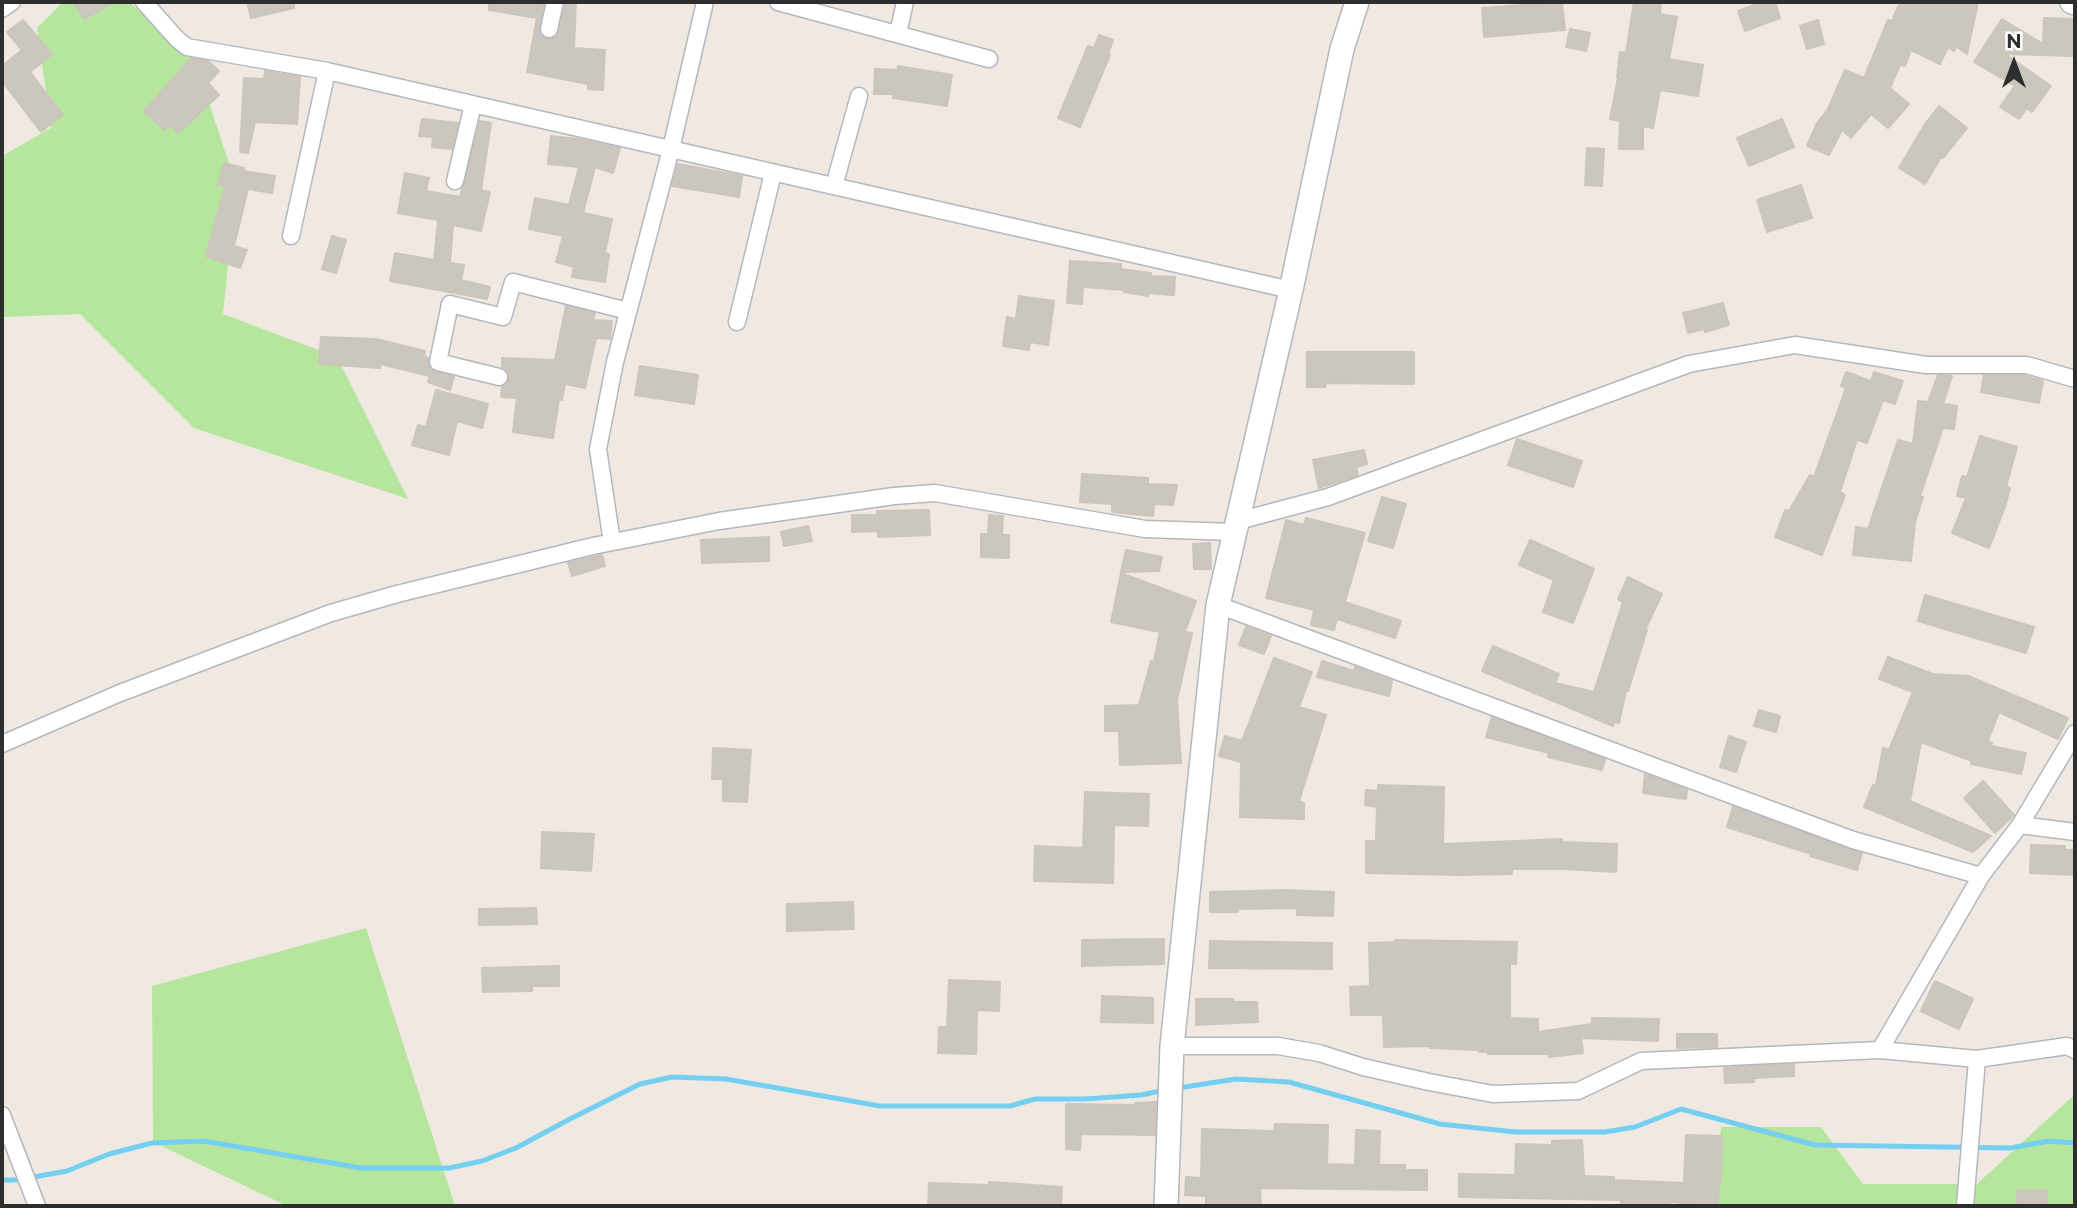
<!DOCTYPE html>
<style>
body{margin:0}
#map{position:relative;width:2077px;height:1208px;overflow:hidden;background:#efe9e1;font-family:Montserrat,sans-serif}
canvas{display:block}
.frame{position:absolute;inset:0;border:4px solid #2e2e2e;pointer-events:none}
.north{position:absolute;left:1979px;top:28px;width:70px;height:70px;-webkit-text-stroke:5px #fff;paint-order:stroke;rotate:0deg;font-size:19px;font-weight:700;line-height:28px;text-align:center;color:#2e2e2e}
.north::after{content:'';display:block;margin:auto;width:24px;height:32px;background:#2e2e2e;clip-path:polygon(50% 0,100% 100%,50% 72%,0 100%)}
</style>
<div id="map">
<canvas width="2077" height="1208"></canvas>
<div class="frame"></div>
<div class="north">N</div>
</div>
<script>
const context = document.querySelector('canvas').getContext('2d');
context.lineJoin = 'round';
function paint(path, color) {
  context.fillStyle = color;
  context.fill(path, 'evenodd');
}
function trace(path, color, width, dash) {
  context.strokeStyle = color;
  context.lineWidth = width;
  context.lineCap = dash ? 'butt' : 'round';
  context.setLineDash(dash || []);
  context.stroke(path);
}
const green = new Path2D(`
 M 63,2 L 129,2 L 194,57 L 236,185 L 223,314 L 337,357 L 408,499 L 194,428 L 80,314 L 2,317 L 2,156 L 51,128 L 37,28 Z
 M 366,928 L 455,1206 L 287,1206 L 153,1142 L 152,986 Z
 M 2075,1094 L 2075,1206 L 1715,1206 L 1721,1127 L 1821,1127 L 1863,1184 L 1977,1184 Z`);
const stream = new Path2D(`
 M 1178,1088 L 1236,1079 L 1289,1082 L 1440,1124 L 1515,1132 L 1605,1132 L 1635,1127 L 1681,1109 L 1815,1145 L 2010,1148 L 2049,1141 L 2075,1143
 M 2,1180 L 17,1180 L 67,1171 L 109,1154 L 152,1143 L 204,1141 L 361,1168 L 449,1168 L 482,1161 L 516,1148 L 568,1120 L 640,1084 L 672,1077 L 726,1079 L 880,1106 L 1010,1106 L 1035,1099 L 1085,1099 L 1141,1095 L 1165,1090`);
const building = new Path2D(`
 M 73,2 L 114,2 L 84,19 Z
 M 247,2 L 294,2 L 294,8 L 251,18 Z
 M 489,2 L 544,2 L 539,31 L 547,39 L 556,37 L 559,32 L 565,2 L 576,2 L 574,48 L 605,50 L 603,90 L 588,89 L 588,84 L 527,72 L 537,18 L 489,10 Z
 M 1562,2 L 1565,30 L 1484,37 L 1482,8 Z
 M 1634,2 L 1661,2 L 1660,14 L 1677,17 L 1669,59 L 1703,65 L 1698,96 L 1660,90 L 1653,128 L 1643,126 L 1643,149 L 1619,149 L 1620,121 L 1610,119 L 1618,78 L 1617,77 L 1620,52 L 1626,53 Z
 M 1763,2 L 1775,2 L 1780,18 L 1745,31 L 1738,11 Z
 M 1900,2 L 1978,2 L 1967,54 L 1957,47 L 1954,51 L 1948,47 L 1940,64 L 1911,50 L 1905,66 L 1900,65 L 1890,88 L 1909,104 L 1888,128 L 1871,114 L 1851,138 L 1842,130 L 1829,155 L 1807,146 L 1817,123 L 1828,109 L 1845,70 L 1864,78 L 1888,20 L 1892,21 Z
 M 2044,18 L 2075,19 L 2073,56 L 2005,54 L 2051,86 L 2032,112 L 2027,108 L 2019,119 L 2000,107 L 2015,86 L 1974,62 L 2002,19 L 2043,44 Z
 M 23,20 L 52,54 L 30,72 L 63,115 L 41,132 L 2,81 L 2,66 L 22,50 L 7,32 Z
 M 1818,20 L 1824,44 L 1807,49 L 1800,26 Z
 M 1570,29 L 1590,33 L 1586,51 L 1566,47 Z
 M 1099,35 L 1113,40 L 1108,54 L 1110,55 L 1080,127 L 1058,118 L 1088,46 L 1094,48 Z
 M 192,58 L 208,61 L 219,71 L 208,83 L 219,95 L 178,133 L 170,124 L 165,130 L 144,111 Z
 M 898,66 L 952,75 L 947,106 L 893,98 L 893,94 L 874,94 L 875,69 L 898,70 Z
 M 265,71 L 300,77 L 297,124 L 255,122 L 248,153 L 240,152 L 244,78 L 264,79 Z
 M 1939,106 L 1967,128 L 1943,158 L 1941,157 L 1925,184 L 1899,168 L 1925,124 Z
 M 422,119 L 458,123 L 452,149 L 432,147 L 433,137 L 419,136 Z
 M 1782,119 L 1794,147 L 1749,166 L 1737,138 Z
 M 480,121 L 491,123 L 481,190 L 490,192 L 481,231 L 453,225 L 450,263 L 464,265 L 461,280 L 490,287 L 487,299 L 390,281 L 395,253 L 434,260 L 438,220 L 398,213 L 405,173 L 429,178 L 426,191 L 460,197 Z
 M 551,136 L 577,139 L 620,148 L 613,173 L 595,167 L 583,213 L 612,219 L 605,253 L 609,254 L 605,282 L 572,277 L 574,267 L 556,262 L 563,236 L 529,229 L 535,198 L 569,205 L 579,167 L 548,164 Z
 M 1587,148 L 1604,149 L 1602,186 L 1585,185 Z
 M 224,163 L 244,168 L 243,171 L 275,176 L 272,193 L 248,189 L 234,246 L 247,250 L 240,268 L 206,256 L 225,186 L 218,184 Z
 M 678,164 L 742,176 L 739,197 L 672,186 Z
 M 1801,185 L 1812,218 L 1767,232 L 1757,200 Z
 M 332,236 L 346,240 L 336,273 L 322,269 Z
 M 1070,261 L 1121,264 L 1121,269 L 1151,273 L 1150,276 L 1175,277 L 1174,295 L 1148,293 L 1148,296 L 1124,292 L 1124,290 L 1083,287 L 1082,304 L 1067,303 Z
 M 1019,296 L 1054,301 L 1048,345 L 1030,342 L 1029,350 L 1003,346 L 1007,317 L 1016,319 Z
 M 1723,303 L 1729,325 L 1705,332 L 1704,329 L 1688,333 L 1683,313 Z
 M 566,306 L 595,313 L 593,320 L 612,321 L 610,339 L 596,338 L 585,388 L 565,384 L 562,400 L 559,399 L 553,438 L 513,432 L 517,398 L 501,397 L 502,387 L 509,379 L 507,370 L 502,367 L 502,358 L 555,360 Z
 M 321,337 L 376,339 L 425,351 L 424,356 L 428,358 L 428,365 L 431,370 L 454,377 L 450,390 L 428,382 L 430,376 L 380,364 L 380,368 L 319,364 Z
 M 1307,352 L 1414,352 L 1414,384 L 1326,383 L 1325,387 L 1307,387 Z
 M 640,366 L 698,375 L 694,404 L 635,395 Z
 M 1846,372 L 1871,381 L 1874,372 L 1903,381 L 1895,404 L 1883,400 L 1867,443 L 1857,440 L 1840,492 L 1845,495 L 1822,555 L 1775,537 L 1785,510 L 1789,511 L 1810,475 L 1814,477 L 1846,388 L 1841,386 Z
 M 1938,375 L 1952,376 L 1943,404 L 1957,406 L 1954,429 L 1943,428 L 1920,496 L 1923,497 L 1915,522 L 1911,561 L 1853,555 L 1856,527 L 1868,529 L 1898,440 L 1913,444 L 1918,401 L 1928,402 Z
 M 1984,375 L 2023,375 L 2043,381 L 2039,403 L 1981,392 Z
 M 436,390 L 488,404 L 482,428 L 457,421 L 449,455 L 412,445 L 418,425 L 426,427 Z
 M 1980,436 L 2017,447 L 2006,487 L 2010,488 L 2005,507 L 1989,548 L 1952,533 L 1966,498 L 1957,496 L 1962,476 L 1967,477 Z
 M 1517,439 L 1582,461 L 1573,487 L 1508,465 Z
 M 1364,450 L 1367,464 L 1356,467 L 1358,475 L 1319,488 L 1313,460 Z
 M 1082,474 L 1148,478 L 1148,484 L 1177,485 L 1173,505 L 1154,504 L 1153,516 L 1112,512 L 1112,504 L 1080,502 Z
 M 1382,497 L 1406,504 L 1393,548 L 1368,541 Z
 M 929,510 L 930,535 L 878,537 L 878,531 L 852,532 L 852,515 L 878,515 L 877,511 Z
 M 989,515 L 1003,516 L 1002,535 L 1009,535 L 1009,558 L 981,557 L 981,534 L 988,534 Z
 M 1306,518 L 1365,533 L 1345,602 L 1401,621 L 1395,638 L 1337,619 L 1334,630 L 1311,625 L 1314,610 L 1266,598 L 1286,520 L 1304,525 Z
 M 808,526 L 812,541 L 784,546 L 781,532 Z
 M 769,537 L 769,561 L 702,563 L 701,540 Z
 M 1530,540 L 1594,569 L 1573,623 L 1543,612 L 1554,580 L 1519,565 Z
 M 1210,543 L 1211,569 L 1194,569 L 1193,544 Z
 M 1126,550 L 1162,557 L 1159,571 L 1121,572 Z
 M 602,555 L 605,566 L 572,576 L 568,563 Z
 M 1121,573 L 1196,601 L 1185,632 L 1192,633 L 1177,700 L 1181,763 L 1120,765 L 1119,731 L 1105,731 L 1105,706 L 1139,705 L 1151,661 L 1154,661 L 1160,632 L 1111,622 Z
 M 1628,577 L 1662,594 L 1645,630 L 1647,630 L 1628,691 L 1626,690 L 1619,723 L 1614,722 L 1613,726 L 1482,671 L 1493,646 L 1559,674 L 1555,683 L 1594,692 L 1623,602 L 1618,599 Z
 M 1925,595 L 2034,627 L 2026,653 L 1918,621 Z
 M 1246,627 L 1271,636 L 1264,654 L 1239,645 Z
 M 1888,657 L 1933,674 L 1968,676 L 2068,718 L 2058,739 L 1999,712 L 1988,741 L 1992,743 L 1991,746 L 2026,753 L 2021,774 L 1971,764 L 1972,761 L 1921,742 L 1910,801 L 1991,836 L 1973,852 L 1864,807 L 1873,785 L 1876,786 L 1883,748 L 1889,750 L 1913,692 L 1879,679 Z
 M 1274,658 L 1312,672 L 1299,707 L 1326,715 L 1299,801 L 1304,803 L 1304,819 L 1240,817 L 1241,762 L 1219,756 L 1225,736 L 1242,741 Z
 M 1322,661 L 1354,671 L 1355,667 L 1392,681 L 1389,696 L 1317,677 Z
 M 1759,710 L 1780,716 L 1776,732 L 1754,726 Z
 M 1492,717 L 1605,759 L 1602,770 L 1548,757 L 1549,753 L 1486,737 Z
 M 1729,736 L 1746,742 L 1736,772 L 1720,767 Z
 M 713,748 L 751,750 L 747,802 L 723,801 L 723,779 L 712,779 Z
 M 1645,774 L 1687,790 L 1686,799 L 1643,793 Z
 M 1983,781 L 2014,815 L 1995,833 L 1964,798 Z
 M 1378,785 L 1444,787 L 1443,844 L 1562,839 L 1562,842 L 1617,844 L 1616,872 L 1564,869 L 1512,869 L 1512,874 L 1459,875 L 1366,873 L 1366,841 L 1376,841 L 1377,807 L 1365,805 L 1366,790 L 1378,791 Z
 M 1085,792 L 1149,794 L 1148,826 L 1114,825 L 1113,883 L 1034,881 L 1035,846 L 1083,848 Z
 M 1733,807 L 1862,853 L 1857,870 L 1810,856 L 1811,854 L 1727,827 Z
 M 542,832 L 594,834 L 591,871 L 541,868 Z
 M 2031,845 L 2065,846 L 2065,850 L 2075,850 L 2075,875 L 2030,873 Z
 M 1285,890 L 1334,892 L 1333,916 L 1297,915 L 1297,908 L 1238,909 L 1238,912 L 1210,912 L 1210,892 Z
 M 853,902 L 854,929 L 787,931 L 787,904 Z
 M 536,908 L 537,924 L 479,925 L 479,909 Z
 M 1164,939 L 1164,964 L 1082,966 L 1082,940 Z
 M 1395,940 L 1517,942 L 1516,964 L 1510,964 L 1510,1018 L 1538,1019 L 1538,1032 L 1592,1024 L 1592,1018 L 1659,1019 L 1658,1041 L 1581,1038 L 1583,1053 L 1549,1057 L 1549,1054 L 1488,1054 L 1488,1052 L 1479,1052 L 1479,1050 L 1430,1048 L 1430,1046 L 1384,1047 L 1383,1015 L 1351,1015 L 1350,987 L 1370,986 L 1369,943 L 1395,942 Z
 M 1210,941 L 1332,943 L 1332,969 L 1209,968 Z
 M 559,966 L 559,986 L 532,986 L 532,991 L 483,992 L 482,968 Z
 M 949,980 L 1000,982 L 999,1011 L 977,1010 L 976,1054 L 938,1053 L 939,1027 L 947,1027 Z
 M 1935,981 L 1973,999 L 1959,1029 L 1921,1011 Z
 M 1102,996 L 1153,998 L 1153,1023 L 1101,1022 Z
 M 1196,999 L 1233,999 L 1233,1002 L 1257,1002 L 1258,1022 L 1196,1025 Z
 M 1677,1034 L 1717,1034 L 1717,1047 L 1677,1048 Z
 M 1794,1064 L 1794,1076 L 1755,1078 L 1755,1066 Z
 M 1753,1066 L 1754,1082 L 1725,1083 L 1724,1068 Z
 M 1156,1102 L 1155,1135 L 1081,1134 L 1080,1150 L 1066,1149 L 1066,1104 L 1135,1105 L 1135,1103 Z
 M 1275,1124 L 1328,1125 L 1327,1164 L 1355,1165 L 1356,1130 L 1380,1131 L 1379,1165 L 1405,1165 L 1405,1170 L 1427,1170 L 1427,1190 L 1260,1188 L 1261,1206 L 1206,1206 L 1206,1196 L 1185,1195 L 1186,1177 L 1201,1178 L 1202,1129 L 1274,1131 Z
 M 1686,1135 L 1722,1136 L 1721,1173 L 1717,1206 L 1670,1202 L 1669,1206 L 1621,1206 L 1621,1200 L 1459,1197 L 1459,1174 L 1515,1175 L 1516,1144 L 1552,1145 L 1552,1141 L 1582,1140 L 1584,1176 L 1614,1177 L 1614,1180 L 1684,1183 Z
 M 989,1182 L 1062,1187 L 1061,1206 L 928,1206 L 929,1183 L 989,1185 Z
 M 2047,1190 L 2047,1206 L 2017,1206 L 2017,1191 Z`);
const street = new Path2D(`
 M 144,2 L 177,39 L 187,47 L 327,71 L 1291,290
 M 778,2 L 989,59
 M 2,9 L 12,2
 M 549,29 L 555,2
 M 898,34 L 905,2
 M 455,181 L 473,104
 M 834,186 L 859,96
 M 291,236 L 327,71
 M 737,322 L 773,173
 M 499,377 L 438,362 L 450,304 L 503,317 L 513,282 L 628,311
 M 1238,521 L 1328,497 L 1689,364 L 1795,345 L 1926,365 L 2027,365 L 2075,379
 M 612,542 L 598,449 L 615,362 L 671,149 L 705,2
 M 1218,605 L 1853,840 L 1981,876
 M 2,744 L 120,693 L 331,613 L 397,594 L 593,546 L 719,521 L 894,496 L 935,493 L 1145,529 L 1234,532
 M 2020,825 L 2075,832
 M 1172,1046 L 1278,1046 L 1319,1053 L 1363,1067 L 1429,1082 L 1493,1094 L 1578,1091 L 1641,1061 L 1880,1050 L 1977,1059 L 2067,1046 L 2075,1050
 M 1880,1050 L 1981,876 L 2020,825 L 2075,733
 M 2,1115 L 37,1206
 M 1965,1206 L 1977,1059`);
const secondary = new Path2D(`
 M 2072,2 L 2075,3
 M 1166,1206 L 1172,1046 L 1218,605 L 1291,290 L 1342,49 L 1357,2`);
paint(green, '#b6e59e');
trace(stream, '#75cff0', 5);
paint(building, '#cbc7bf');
trace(building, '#cbc5ba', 2);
trace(street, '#b4b7c1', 19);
trace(secondary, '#b4b7c1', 26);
trace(street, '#fff', 16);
trace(secondary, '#fff', 23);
</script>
